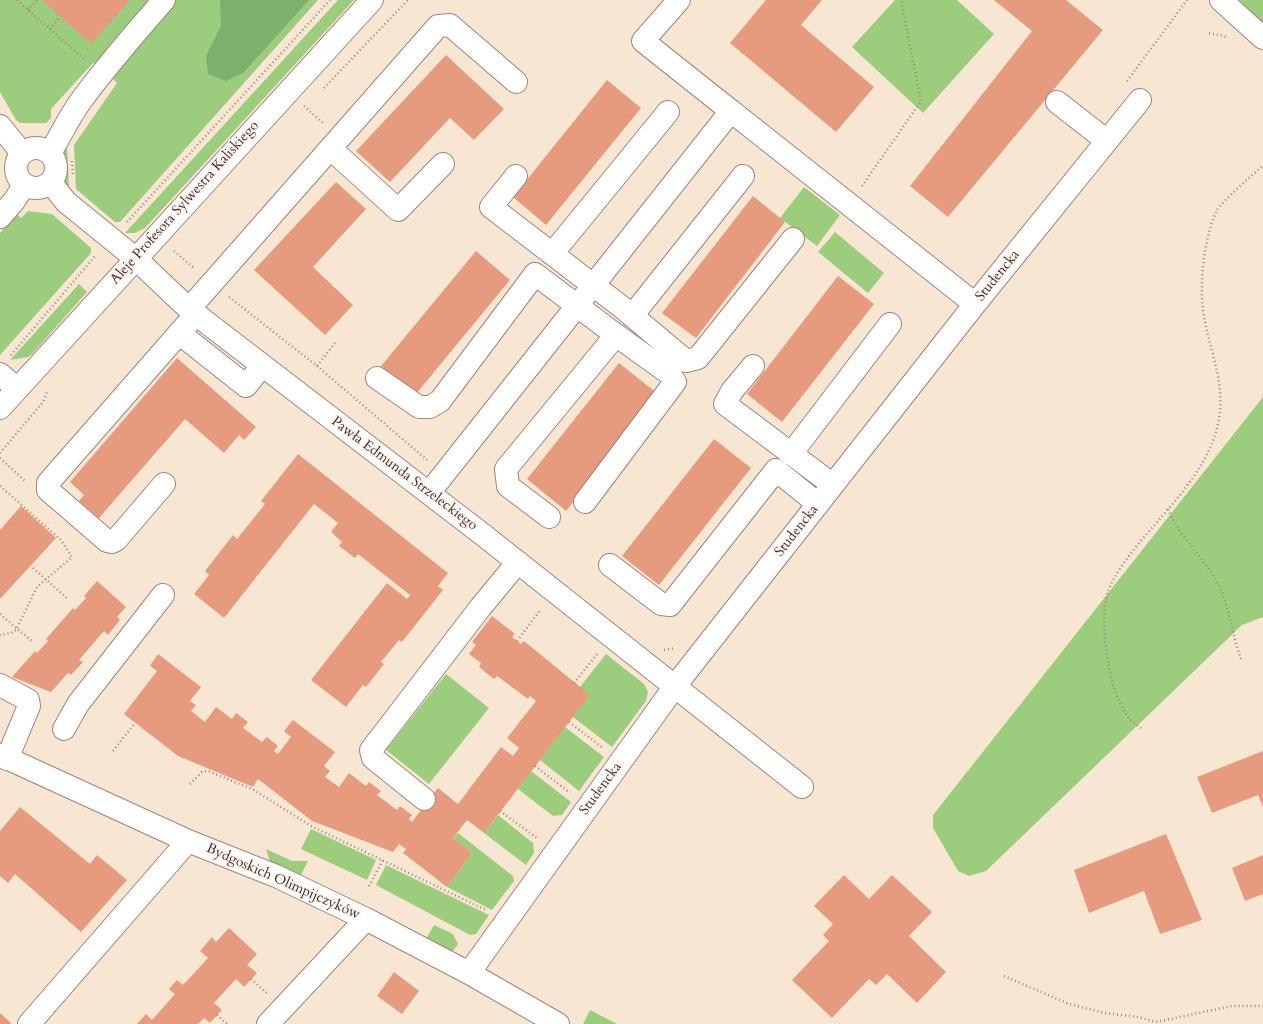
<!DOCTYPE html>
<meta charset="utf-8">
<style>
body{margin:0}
canvas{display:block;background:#f7e7d2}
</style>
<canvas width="1263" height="1024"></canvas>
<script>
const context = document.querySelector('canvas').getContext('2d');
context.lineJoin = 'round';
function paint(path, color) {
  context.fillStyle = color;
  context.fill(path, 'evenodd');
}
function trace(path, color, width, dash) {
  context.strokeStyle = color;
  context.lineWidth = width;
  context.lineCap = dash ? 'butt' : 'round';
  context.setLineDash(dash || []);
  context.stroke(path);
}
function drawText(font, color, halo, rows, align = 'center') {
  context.font = font + ' Cardo,serif';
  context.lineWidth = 3.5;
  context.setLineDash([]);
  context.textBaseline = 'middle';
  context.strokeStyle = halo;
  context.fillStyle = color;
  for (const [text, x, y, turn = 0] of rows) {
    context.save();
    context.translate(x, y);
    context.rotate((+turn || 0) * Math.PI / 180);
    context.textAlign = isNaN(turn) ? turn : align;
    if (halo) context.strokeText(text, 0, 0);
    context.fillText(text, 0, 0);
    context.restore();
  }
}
const green = new Path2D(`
 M 0,0 L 153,0 C 144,5 133,15 131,25 L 96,64 L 93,63 L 51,109 L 51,118 L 46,123 L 20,123 L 16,120 L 0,92 Z
 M 175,0 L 318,0 L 120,222 L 115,222 L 76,189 L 74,145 L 117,83 L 112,78 L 121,61 Z
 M 338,0 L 354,0 L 145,228 L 135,233 L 125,233 Z
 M 895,0 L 957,0 L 994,34 L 923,113 L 852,47 Z
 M 1239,0 L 1263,0 L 1263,23 Z
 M 66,145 L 67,146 L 69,189 C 58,180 60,156 66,145 Z
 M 804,187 L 840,215 L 817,246 L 780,218 Z
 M 28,211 L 52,214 L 91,248 L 91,253 L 0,355 L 0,233 L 17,214 L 21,218 Z
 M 835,232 L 884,273 L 868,293 L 818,252 Z
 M 79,284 L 87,292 L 33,353 L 28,357 L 10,360 Z
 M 1263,397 L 1263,617 L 1242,625 L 986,871 L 969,876 L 958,871 L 933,828 L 933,815 Z
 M 606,654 L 644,684 L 648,692 L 646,701 L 612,747 L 573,717 L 580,687 Z
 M 446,674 L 489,708 L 429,784 L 386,750 Z
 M 565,727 L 604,757 L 579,791 L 540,760 Z
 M 531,771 L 571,802 L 562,815 L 553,816 L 518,789 Z
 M 498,815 L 533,843 L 534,853 L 526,865 L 484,833 Z
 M 311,829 L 376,860 L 367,880 L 301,849 Z
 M 458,833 L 513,876 L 514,881 L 492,910 L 447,887 L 472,853 L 453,838 Z
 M 266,849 L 292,861 L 308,861 L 301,875 L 298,875 L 270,862 Z
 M 386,865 L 392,868 L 489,915 L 476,934 L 470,935 L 376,885 Z
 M 434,925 L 453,934 L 458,944 L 452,952 L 426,939 Z
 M 590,1010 L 617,1024 L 583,1024 Z`);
const forest = new Path2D(`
 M 220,0 L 309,0 L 243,73 L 226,81 L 208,74 L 206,56 L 221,26 Z`);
const building = new Path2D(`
 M 42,0 L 130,0 L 91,44 Z
 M 766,0 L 822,0 L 801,25 L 874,87 L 836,132 L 730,43 Z
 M 994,0 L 1066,0 L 1103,30 L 948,217 L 910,186 L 1032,31 Z
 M 446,55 L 504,109 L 474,140 L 450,118 L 390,182 L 356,151 Z
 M 607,80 L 641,108 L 546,225 L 513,197 Z
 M 336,182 L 366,209 L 313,267 L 353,305 L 325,335 L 254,270 Z
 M 753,196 L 785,222 L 696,338 L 662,313 Z
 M 476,251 L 510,280 L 416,394 L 381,366 Z
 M 838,276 L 874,304 L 782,422 L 747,394 Z
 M 177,358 L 256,427 L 244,440 L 239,435 L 224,453 L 185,419 L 99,518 L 79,501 L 84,495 L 70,482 Z
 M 619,363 L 658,394 L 566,511 L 527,479 Z
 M 714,439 L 751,468 L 659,585 L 622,556 Z
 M 298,454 L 448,573 L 438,586 L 443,590 L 402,642 L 399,640 L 381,662 L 384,664 L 366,687 L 363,685 L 346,707 L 311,680 L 387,583 L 407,599 L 410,595 L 358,554 L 355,558 L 339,546 L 342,542 L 331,532 L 338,523 L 314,504 L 224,618 L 194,594 L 209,575 L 205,571 L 233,535 L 237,539 L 265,504 L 261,501 Z
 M 21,506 L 56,538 L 0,599 L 0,530 Z
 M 97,581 L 126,607 L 117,617 L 120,620 L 108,635 L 104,631 L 79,660 L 83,662 L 71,675 L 68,673 L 51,692 L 12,677 L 35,651 L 37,653 L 48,641 L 46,639 L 73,608 L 75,610 L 86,598 L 84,596 Z
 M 492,616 L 515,634 L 512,637 L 521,644 L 524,641 L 590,695 L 484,833 L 467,820 L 453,838 L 472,853 L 447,887 L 403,853 L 406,849 L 399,844 L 393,852 L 312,821 L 258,779 L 253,787 L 178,756 L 124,714 L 157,671 L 150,666 L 158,654 L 201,687 L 190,701 L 196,705 L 191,711 L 205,722 L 216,707 L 232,719 L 236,713 L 248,722 L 243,728 L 262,742 L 267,737 L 278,746 L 274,751 L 278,754 L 291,737 L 284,731 L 293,720 L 335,752 L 324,766 L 330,771 L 325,777 L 339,787 L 349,773 L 366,786 L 369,782 L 381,791 L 377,795 L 397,810 L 400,806 L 412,815 L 409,819 L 412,822 L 438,788 L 458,804 L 501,747 L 513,756 L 519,748 L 507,738 L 536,701 L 530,696 L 528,699 L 497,676 L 494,679 L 479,667 L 481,663 L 469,654 L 476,645 L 472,642 Z
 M 1263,751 L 1263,807 L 1258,795 L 1212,813 L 1197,777 Z
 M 20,807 L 90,864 L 97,855 L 127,880 L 81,932 L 15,874 L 8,883 L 0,876 L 0,831 Z
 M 1166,834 L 1202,920 L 1160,934 L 1144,891 L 1089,913 L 1074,870 Z
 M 1263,855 L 1263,894 L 1245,901 L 1232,868 Z
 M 844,875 L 869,899 L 892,875 L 932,912 L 909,936 L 946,972 L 917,1003 L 887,974 L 876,985 L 869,979 L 832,1018 L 792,980 L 829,941 L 823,935 L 833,924 L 814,906 Z
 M 229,928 L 257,954 L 247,965 L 257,973 L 244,987 L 236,979 L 214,1003 L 222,1010 L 210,1023 L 204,1018 L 198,1024 L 137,1024 L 146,1014 L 152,1020 L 175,994 L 169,989 L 177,980 L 183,985 L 208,958 L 200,951 L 212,937 L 216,942 Z
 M 394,972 L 419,991 L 402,1014 L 377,996 Z
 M 0,1013 L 11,1023 L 10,1024 L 0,1024 Z`);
const path = new Path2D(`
 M 17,0 L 85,60
 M 28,10 L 37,0
 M 50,29 L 60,16
 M 1209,33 L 1227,37
 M 1127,81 L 1187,0
 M 324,88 L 408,0
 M 304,106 L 323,123
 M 72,161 L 73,174
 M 862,186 L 921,101 L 901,0
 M 127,222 L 330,0
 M 174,251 L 194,268
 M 229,297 L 317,366 L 335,343
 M 11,355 L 96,255
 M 317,366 L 427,460
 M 0,453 L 43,402 L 47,392
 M 0,458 L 26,482
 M 0,486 L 60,539 L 72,557 L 37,587 L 16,630 L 11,633 L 0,635
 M 1168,509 C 1178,534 1198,552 1213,575 C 1229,600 1231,632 1241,659
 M 33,568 L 68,599
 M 0,614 L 33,642
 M 517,641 L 541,609
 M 664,650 L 675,648
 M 574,683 L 598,653
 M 569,722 L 603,748
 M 1141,728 C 1137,725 1132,722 1129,718 C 1117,703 1111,680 1108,662 C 1105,643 1102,618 1106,599 C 1110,581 1121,567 1132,552 C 1162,513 1207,474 1218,424 C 1226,387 1212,357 1205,322 C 1198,290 1203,240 1217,210 C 1221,203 1255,172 1263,166
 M 113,751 L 135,723
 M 535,766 L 570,793
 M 190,784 L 202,772 L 208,771 L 254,790 L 311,826 L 486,910
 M 500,811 L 537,838
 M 369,886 L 383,860
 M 1004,976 L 1069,1004 L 1105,1013 L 1138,1017 L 1156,1022 L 1232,1006 L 1263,1006
 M 251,979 L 267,993
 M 217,1015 L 227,1024`);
const minor = new Path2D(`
 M 1221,0 L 1263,38
 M 1057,102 L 1107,141
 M 731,111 L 975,304
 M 0,126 L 22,153
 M16 168a20 20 0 1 1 40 0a20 20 0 1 1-40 0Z
 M 331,149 L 398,210 L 443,164
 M 50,153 C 61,135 70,115 83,98 C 108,64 136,32 164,0
 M 516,176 L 491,207 L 623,308 L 686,361 L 698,358 L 793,239
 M 51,183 L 66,202 L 135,258 L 189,309 L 482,534 L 802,787
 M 0,217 L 14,201 L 24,185
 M 552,254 L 668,112
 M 189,309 L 438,26 L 450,25 L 516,82
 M 632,316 L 743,176
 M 179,333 L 246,386 L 262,366
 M 753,366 L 732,391 L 725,404 L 833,485
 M 0,374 L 17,389
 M 377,378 L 419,407 L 430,407 L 440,401 L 535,274 L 616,335 L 506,469 L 508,486 L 549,517
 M 0,408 L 372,0
 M 791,454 L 890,324
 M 164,484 L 116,540 L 112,542 L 107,541 L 48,490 L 48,483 L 196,314
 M 429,493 L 731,111 L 643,41 L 679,0
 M 585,502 L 675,382 L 670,374 L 616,335
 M 610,565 L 661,604 L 670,605 L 776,470 L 818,504
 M 0,685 L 28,700 L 29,706 L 7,759
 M 64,729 L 78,704 L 163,595
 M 0,755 L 188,841 L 276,876 L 366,919 L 469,973 L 558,1024
 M 424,799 L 373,758 L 371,750 L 480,608 L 518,562
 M 469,973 L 675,686 L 975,304 L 1140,100
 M 29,1024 L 188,841
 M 268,1024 L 366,919`);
const streetNames = [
 ["Aleje Profesora Sylwestra Kaliskiego",185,203,-48],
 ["Studencka",998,276,-51],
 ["Pawła Edmunda Strzeleckiego",404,474,37],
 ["Studencka",797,531,-52],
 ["Studencka",601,789,-54],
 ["Bydgoskich Olimpijczyków",283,882,24]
];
paint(green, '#9bcd7d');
paint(forest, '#7cb06c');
paint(building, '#e69b7f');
trace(minor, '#a0837e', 24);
trace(path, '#a0837e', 2.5, [1, 3]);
trace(minor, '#fff', 22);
drawText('14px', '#4a1f2b', '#fbf7ec', streetNames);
</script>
